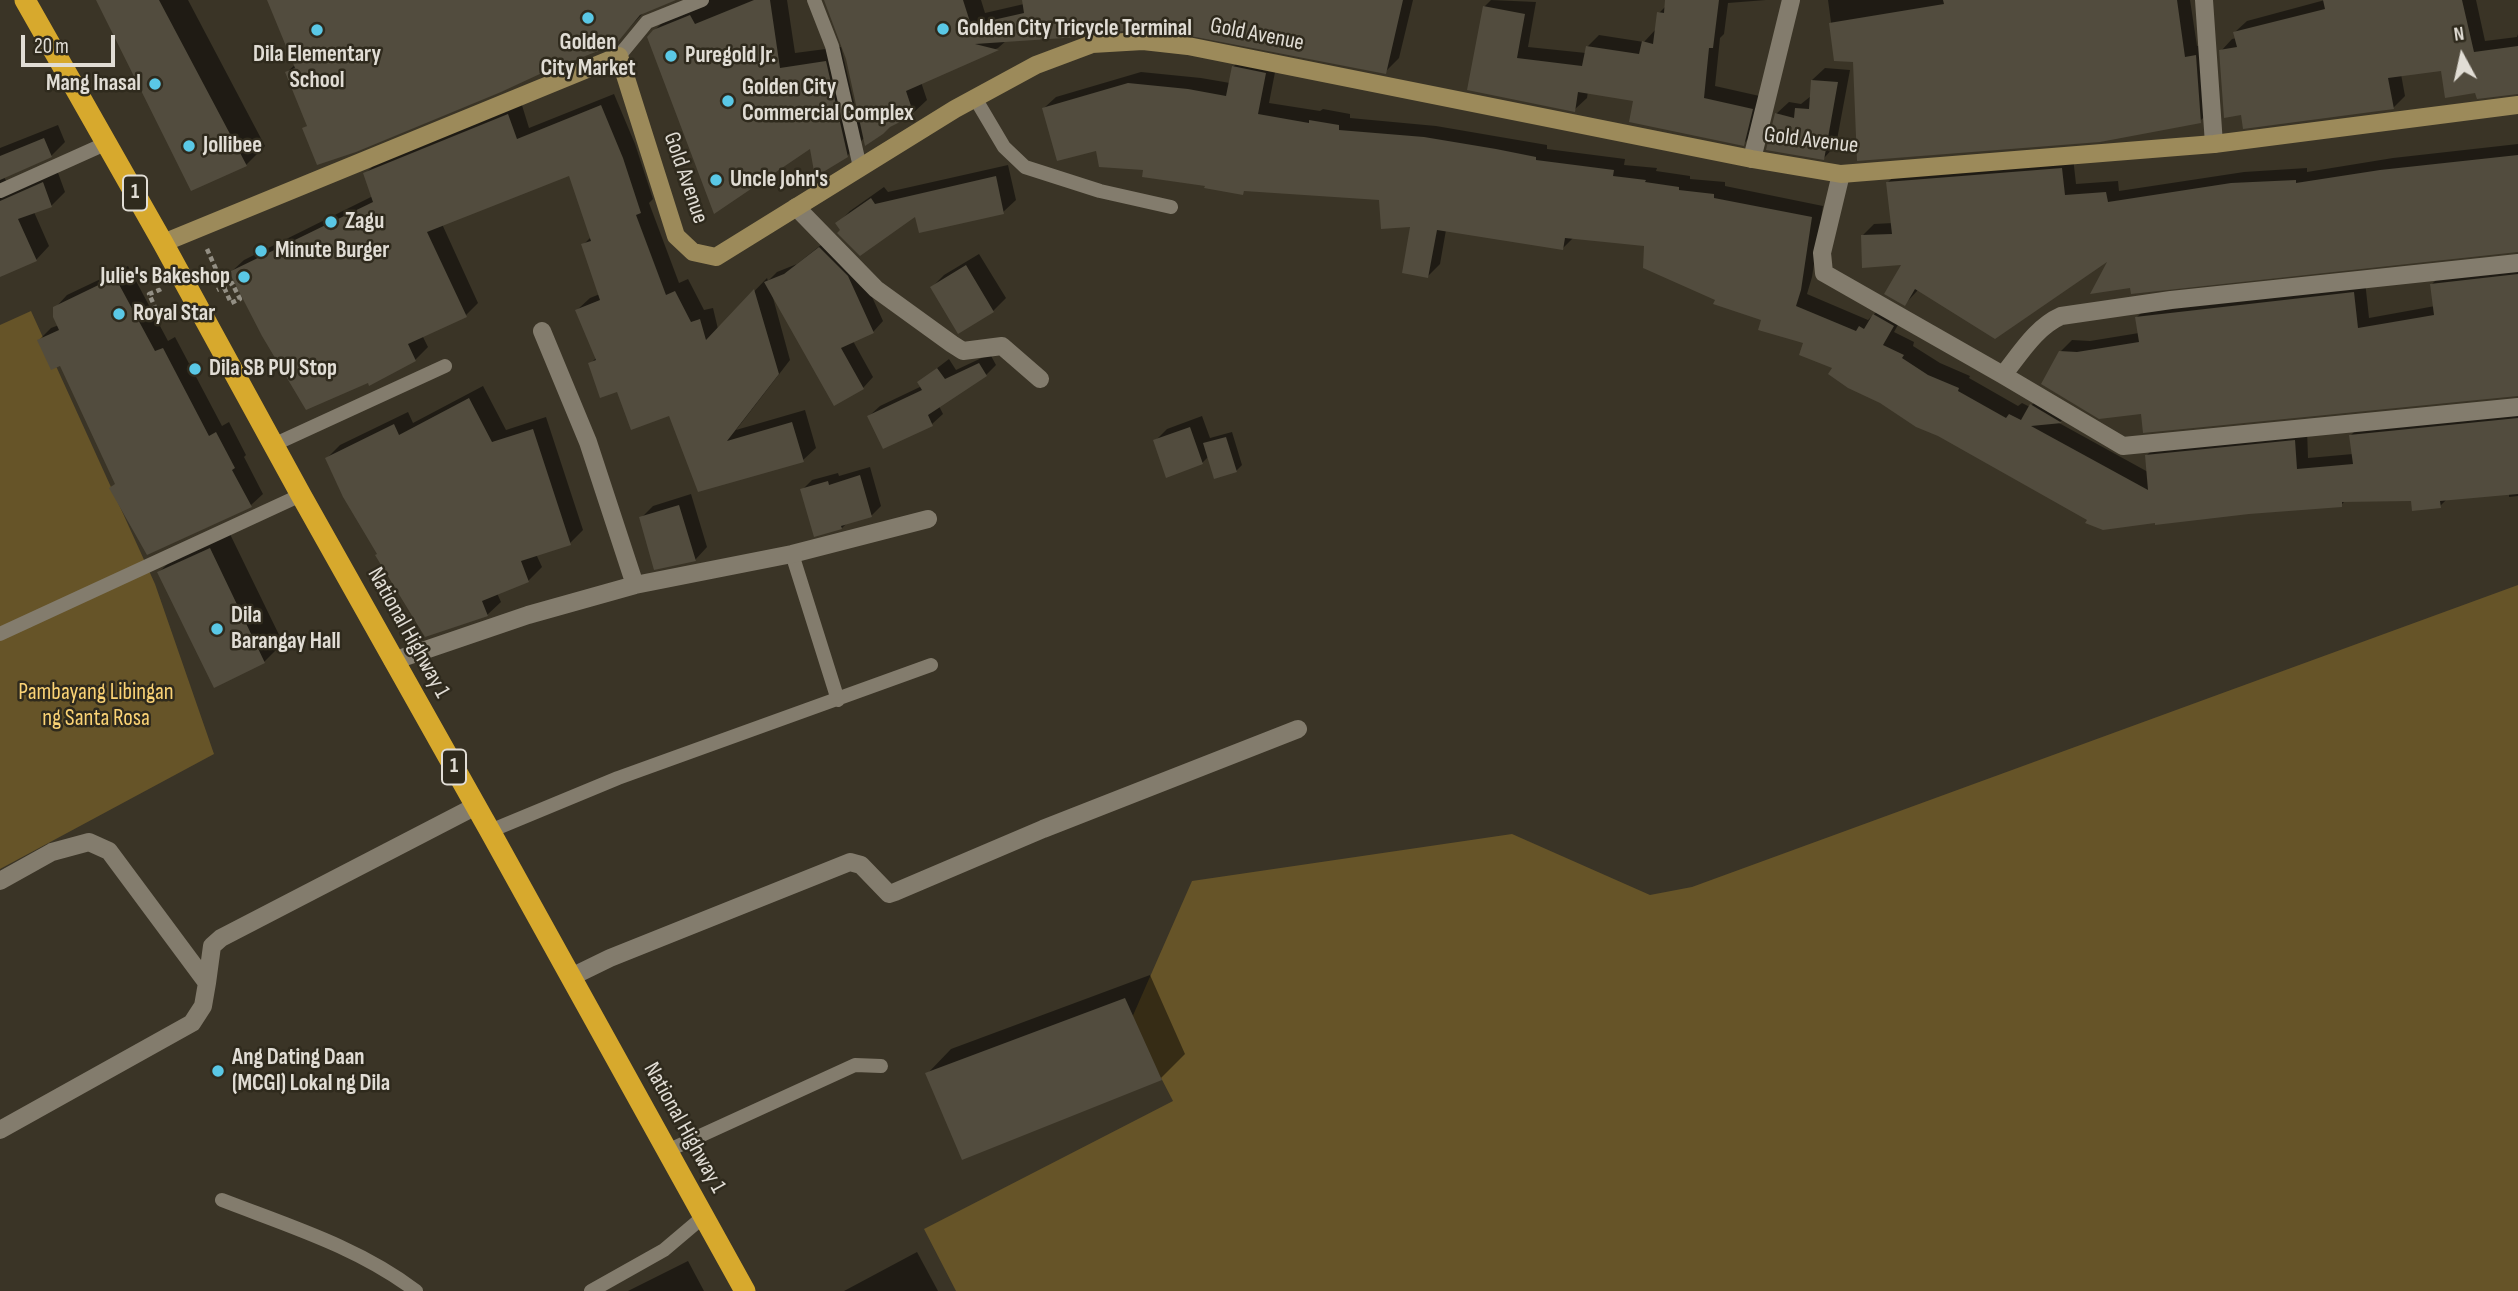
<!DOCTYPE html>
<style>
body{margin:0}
#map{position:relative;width:2518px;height:1291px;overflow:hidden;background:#3a3426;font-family:"Sofia Sans Condensed",sans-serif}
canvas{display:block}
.north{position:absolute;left:2427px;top:21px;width:70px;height:70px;-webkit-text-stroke:5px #2f2a1d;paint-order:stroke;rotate:352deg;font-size:19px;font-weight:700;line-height:28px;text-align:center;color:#e1ddd5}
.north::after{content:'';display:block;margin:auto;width:24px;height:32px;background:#e1ddd5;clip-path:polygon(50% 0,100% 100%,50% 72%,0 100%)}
.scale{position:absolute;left:21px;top:35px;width:94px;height:32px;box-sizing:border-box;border:4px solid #e1ddd5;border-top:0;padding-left:9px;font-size:21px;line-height:24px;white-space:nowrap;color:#e1ddd5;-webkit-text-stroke:5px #2f2a1d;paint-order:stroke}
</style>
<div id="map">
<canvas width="2518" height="1291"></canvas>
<div class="north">N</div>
<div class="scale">20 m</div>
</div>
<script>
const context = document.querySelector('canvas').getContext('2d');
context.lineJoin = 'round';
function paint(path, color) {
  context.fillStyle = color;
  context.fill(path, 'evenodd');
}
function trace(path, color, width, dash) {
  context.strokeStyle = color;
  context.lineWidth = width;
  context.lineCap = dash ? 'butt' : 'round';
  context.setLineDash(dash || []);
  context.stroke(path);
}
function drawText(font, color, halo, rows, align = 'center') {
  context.font = font + ' "Sofia Sans Condensed",sans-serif';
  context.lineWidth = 5;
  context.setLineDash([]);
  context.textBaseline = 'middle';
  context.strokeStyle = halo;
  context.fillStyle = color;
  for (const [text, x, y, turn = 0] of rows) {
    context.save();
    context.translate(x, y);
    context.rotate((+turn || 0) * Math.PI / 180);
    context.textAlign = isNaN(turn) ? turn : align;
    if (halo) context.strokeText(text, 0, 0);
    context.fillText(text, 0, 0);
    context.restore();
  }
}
const green = new Path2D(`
 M 31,311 L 155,584 L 214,754 L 0,869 L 0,325 Z
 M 2518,585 L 2518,1291 L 956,1291 L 924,1229 L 1173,1101 L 1131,1020 L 1192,881 L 1512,834 L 1650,895 L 1692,887 Z`);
const shadow = new Path2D(`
 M 98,0 L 188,0 L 265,146 L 246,165 L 192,189 Z
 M 274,0 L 674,0 L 645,11 L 615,43 L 305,128 L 308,125 L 287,72 L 296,64 Z
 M 706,0 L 787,0 L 795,53 L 841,47 L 855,107 L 858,106 L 848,58 L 826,0 L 981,0 L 985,13 L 1024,4 L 1023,0 L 1413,0 L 1399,58 L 1385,72 L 1174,26 L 1007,40 L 998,48 L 921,82 L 927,100 L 913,113 L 865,137 L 847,156 L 811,146 L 654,31 L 670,15 Z
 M 1491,0 L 1536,2 L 1528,47 L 1586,53 L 1587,47 L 1599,35 L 1644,42 L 1656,29 L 1659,13 L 1666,6 L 1666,0 L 1766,0 L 1728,3 L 1724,34 L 1720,38 L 1715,86 L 1764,97 L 1755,132 L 1743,144 L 1635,99 L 1588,91 L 1587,98 L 1574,110 L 1469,89 L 1484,7 Z
 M 1828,0 L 2190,0 L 2197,46 L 2208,44 L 2212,109 L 2200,121 L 1855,60 L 1836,59 Z
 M 2325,0 L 2476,0 L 2485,41 L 2517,37 L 2518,34 L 2518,92 L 2477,91 L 2442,69 L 2401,74 L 2405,96 L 2393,108 L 2243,113 L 2221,51 L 2232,39 L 2237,38 L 2235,32 L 2247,21 Z
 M 1245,55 L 1277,62 L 1269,103 L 1320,111 L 1323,109 L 1350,114 L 1350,118 L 1436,126 L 1547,145 L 1547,149 L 1625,159 L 1624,165 L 1657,168 L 1656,171 L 1690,176 L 1690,179 L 1725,182 L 1725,186 L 1823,206 L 1812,277 L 1807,294 L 1868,320 L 1886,303 L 1904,314 L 1894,332 L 1914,342 L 1913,346 L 1940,363 L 1970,376 L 1969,378 L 2018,406 L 2022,403 L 2030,407 L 2043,393 L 2072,410 L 2059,423 L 2148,472 L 2146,456 L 2158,444 L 2307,429 L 2308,458 L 2353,454 L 2350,436 L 2362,424 L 2518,409 L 2518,496 L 2509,497 L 2509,493 L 2447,499 L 2440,506 L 2413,499 L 2346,500 L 2341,505 L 2157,521 L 2089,519 L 1834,367 L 1806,342 L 1763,319 L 1717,299 L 1646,245 L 1574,237 L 1563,248 L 1446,230 L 1440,264 L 1428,276 L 1413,225 L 1381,198 L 1246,189 L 1242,193 L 1144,169 L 1097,149 L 1044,108 L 1056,97 L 1141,72 L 1201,78 L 1230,83 L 1233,67 Z
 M 1825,68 L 1850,70 L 1836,145 L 1824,158 L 1776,114 L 1789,102 L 1801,104 L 1811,96 L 1812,80 Z
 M 614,94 L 635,144 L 653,199 L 649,203 L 679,283 L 688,279 L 704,310 L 713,308 L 718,329 L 767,278 L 768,281 L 777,272 L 797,264 L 831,237 L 858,266 L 883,321 L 873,332 L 853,341 L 873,377 L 863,388 L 772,294 L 790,360 L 736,430 L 805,410 L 816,448 L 803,460 L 699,490 L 670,414 L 618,390 L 590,364 L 597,357 L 577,310 L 590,298 L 600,294 L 583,245 L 592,236 L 570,173 L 442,224 L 478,303 L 466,315 L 422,335 L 428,347 L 415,360 L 231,272 L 244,260 L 373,196 L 365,174 L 378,161 L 521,102 L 529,128 Z
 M 58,125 L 65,142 L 51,156 L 4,177 L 9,186 L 57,170 L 65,192 L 51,206 L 34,212 L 49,246 L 36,260 L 0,275 L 0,148 Z
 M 2518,144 L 2518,250 L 2112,257 L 1918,290 L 1905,304 L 1904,264 L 1862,236 L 1874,224 L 1893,223 L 1888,182 L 1900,171 L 2073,157 L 2076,184 L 2118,181 L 2119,191 L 2244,172 L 2307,168 L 2307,172 L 2393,158 Z
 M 1008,165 L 1016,200 L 1003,212 L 916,214 L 842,230 L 838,223 L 850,211 L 884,187 L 888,192 Z
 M 979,254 L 1006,298 L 993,311 L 932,287 L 944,275 Z
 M 2518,265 L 2518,394 L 2142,412 L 2060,352 L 2072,340 L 2090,341 L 2139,333 L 2137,317 L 2149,305 L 2365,281 L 2369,318 L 2435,306 L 2432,284 L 2443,273 Z
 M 128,266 L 168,341 L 175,337 L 222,426 L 229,422 L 246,455 L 244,457 L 263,494 L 251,505 L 116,483 L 61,364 L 39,340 L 51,328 L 59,325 L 55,308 L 67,295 Z
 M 990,354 L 996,365 L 986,375 L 939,406 L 943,414 L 932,424 L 869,416 L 880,406 L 922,386 L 919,382 L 949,359 L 956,370 Z
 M 483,386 L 506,430 L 546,417 L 583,530 L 570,543 L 536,554 L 542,567 L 528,581 L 497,593 L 501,602 L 487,615 L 379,553 L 327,458 L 340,445 L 408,412 L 413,423 Z
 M 1202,416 L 1210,438 L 1232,432 L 1242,465 L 1236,471 L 1209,456 L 1202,463 L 1155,441 L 1167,429 Z
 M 870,467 L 881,506 L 872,515 L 847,523 L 842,528 L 802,490 L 812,480 L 838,473 L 839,476 Z
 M 691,494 L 707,547 L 695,560 L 641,518 L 653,506 Z
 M 228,530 L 283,643 L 264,662 L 159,572 L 178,554 Z
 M 1150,975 L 1185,1054 L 1161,1078 L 927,1074 L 951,1049 Z
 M 917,1252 L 938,1291 L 844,1291 Z
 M 688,1261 L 704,1291 L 628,1291 Z`);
const building = new Path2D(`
 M 96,0 L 159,0 L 247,166 L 191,191 Z
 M 267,0 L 676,0 L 640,15 L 616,44 L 542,73 L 501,92 L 356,152 L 317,165 L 302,128 L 307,126 L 285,72 L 295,68 Z
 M 754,0 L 770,0 L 780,68 L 826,61 L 848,157 L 815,177 L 810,149 L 714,214 L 647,37 L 653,30 L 690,15 L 695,24 Z
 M 824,0 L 963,0 L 971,25 L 1024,13 L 1022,0 L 1403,0 L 1386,74 L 1175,33 L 1173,28 L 1158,31 L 1142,30 L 1091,33 L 1079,37 L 975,44 L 999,50 L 906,91 L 914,115 L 890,127 L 883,134 L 865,146 L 846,59 Z
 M 1665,0 L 1719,0 L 1713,48 L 1709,48 L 1704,98 L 1753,109 L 1744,146 L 1629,122 L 1633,101 L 1578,92 L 1575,112 L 1467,90 L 1483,6 L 1525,14 L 1517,58 L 1582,66 L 1586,46 L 1639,54 L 1642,41 L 1653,44 L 1657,12 L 1664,13 Z
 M 1943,0 L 2177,0 L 2185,57 L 2196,55 L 2201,123 L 2100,142 L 1857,161 L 1853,62 L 1834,61 L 1829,23 L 1944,4 Z
 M 2323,0 L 2462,0 L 2474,52 L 2518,46 L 2518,94 L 2477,99 L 2475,93 L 2445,98 L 2441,71 L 2388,78 L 2394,109 L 2243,129 L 2241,115 L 2224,118 L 2219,50 L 2237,47 L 2233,32 L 2325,9 Z
 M 1232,66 L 1266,73 L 1258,114 L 1309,123 L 1309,120 L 1339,125 L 1339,130 L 1424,137 L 1496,149 L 1536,157 L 1536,160 L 1614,170 L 1613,176 L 1646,180 L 1645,182 L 1679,187 L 1679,190 L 1714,194 L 1714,198 L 1812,217 L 1801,290 L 1796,306 L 1856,331 L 1859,326 L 1864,329 L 1873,314 L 1894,326 L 1883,345 L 1904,355 L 1902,358 L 1928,375 L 1959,388 L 1958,391 L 2006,418 L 2009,414 L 2021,420 L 2030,404 L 2062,423 L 2031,426 L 2148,490 L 2145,455 L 2295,440 L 2297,469 L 2353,464 L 2349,435 L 2518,418 L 2518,494 L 2440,501 L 2441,508 L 2412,511 L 2411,501 L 2342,502 L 2342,507 L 2249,514 L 2155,525 L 2155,523 L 2103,530 L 2085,523 L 2087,520 L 1938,436 L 1916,427 L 1880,403 L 1848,388 L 1828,374 L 1832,368 L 1799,355 L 1803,343 L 1758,330 L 1761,320 L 1713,304 L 1715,300 L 1643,268 L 1644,246 L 1565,238 L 1563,250 L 1437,230 L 1428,278 L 1402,273 L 1410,227 L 1381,229 L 1379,200 L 1244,191 L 1243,195 L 1204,188 L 1205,186 L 1142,177 L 1143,170 L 1099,167 L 1096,151 L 1057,161 L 1042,108 L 1128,83 L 1188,89 L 1226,96 Z
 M 1811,80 L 1838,82 L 1824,160 L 1766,150 L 1775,113 L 1794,118 L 1795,108 L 1809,109 Z
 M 601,105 L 623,158 L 641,213 L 636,215 L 666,295 L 675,291 L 691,322 L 700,319 L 706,340 L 754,289 L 779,374 L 727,441 L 792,422 L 804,462 L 698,492 L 669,416 L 631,430 L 617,392 L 600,398 L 588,363 L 596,360 L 575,310 L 600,300 L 581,244 L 591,241 L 569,176 L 427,232 L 467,317 L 408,344 L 416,361 L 369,386 L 368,383 L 306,410 L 262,336 L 229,272 L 373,202 L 363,173 L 508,114 L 517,139 Z
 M 44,138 L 52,157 L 0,180 L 0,156 Z
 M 2518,155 L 2518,252 L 2131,294 L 2130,288 L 2090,294 L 2107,262 L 1995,339 L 1915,289 L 1905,306 L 1884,294 L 1901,265 L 1862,268 L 1861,235 L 1892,234 L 1886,182 L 2062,168 L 2065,195 L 2106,192 L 2108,202 L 2231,183 L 2296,180 L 2296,183 L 2380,170 Z
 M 996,176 L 1004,214 L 919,233 L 915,217 L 860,256 L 837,233 L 840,230 L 835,223 L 871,198 L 875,204 Z
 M 43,182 L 52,207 L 18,219 L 37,261 L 0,277 L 0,201 Z
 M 819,247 L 848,276 L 874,333 L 841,348 L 864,389 L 834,406 L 764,282 L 784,274 Z
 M 966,265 L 994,312 L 958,334 L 930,287 Z
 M 2518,274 L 2518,396 L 2143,433 L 2141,414 L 2099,419 L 2041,384 L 2059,351 L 2077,352 L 2139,342 L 2135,317 L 2354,292 L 2358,328 L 2434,315 L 2430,284 Z
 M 115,277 L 155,351 L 163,348 L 209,436 L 216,432 L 235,468 L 232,470 L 252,507 L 147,555 L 109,488 L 115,484 L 60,366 L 51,370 L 37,340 L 59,330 L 53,317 L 53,307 Z
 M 979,363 L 987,376 L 928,415 L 933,426 L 883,449 L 867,416 L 922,390 L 917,382 L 937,368 L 945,379 Z
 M 469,398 L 492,442 L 533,429 L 571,545 L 521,561 L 529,582 L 482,601 L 488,616 L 425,637 L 375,555 L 377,554 L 343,497 L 325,458 L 394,424 L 399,435 Z
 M 1190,427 L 1203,464 L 1166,478 L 1153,440 Z
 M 1226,437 L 1237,472 L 1214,479 L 1203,443 Z
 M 860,475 L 872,517 L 841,526 L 842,529 L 814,537 L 800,489 L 828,481 L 829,485 Z
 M 679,505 L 696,561 L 654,570 L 639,517 Z
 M 210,548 L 265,663 L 214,688 L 157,572 Z
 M 1125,998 L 1162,1080 L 962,1160 L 925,1073 Z`);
const path = new Path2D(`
 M 207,249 L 231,303 L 240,299 L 232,283 L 217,290
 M 160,292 L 159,290 L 149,294 L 159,316 L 171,311`);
const lane = new Path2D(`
 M 814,0 L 832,46 L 860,167
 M 619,56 L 647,22 L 702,0
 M 975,98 L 1004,147 L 1025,167 L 1100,191 L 1171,207
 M 0,191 L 107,143
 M 273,445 L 445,366
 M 792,554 L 838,700
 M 0,634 L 301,495
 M 490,831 L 618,778 L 931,665
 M 667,1151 L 855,1065 L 881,1066
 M 222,1200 C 289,1226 358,1247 416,1291
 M 591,1291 L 664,1250 L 703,1217`);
const street = new Path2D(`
 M 2204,0 L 2214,144
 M 1752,159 L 1791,0
 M 1841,174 L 1822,253 L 1824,273 L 2003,375 L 2123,446 L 2518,407
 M 796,207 L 876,289 L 952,344 L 963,351 L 1002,346 L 1040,379
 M 542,331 L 588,442 L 635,585
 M 2003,375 C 2020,354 2036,327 2061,316 L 2171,300 L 2518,263
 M 393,661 L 528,615 L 635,585 L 792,554 L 928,519
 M 0,881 L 52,852 L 89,842 L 109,851 L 207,983 L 203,1006 L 192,1023 L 0,1130
 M 571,977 L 610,958 L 850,862 L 861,865 L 889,894 L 895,892 L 1043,829 L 1298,729
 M 207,983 L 212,946 L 221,938 L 476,806`);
const secondary = new Path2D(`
 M 163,243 L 619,56 L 676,236 L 693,252 L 716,257 L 955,109 L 1036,65 L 1092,44 L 1143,41 L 1188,46 L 1752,159 L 1841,174 L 2214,144 L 2518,105`);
const highway = new Path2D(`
 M 25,0 L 163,243 L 301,495 L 490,831 L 745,1291`);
const markers = [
 [588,18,7,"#5ac8e6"],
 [943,29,7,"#5ac8e6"],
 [317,30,7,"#5ac8e6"],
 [671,56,7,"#5ac8e6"],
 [155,84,7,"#5ac8e6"],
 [728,101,7,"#5ac8e6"],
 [189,146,7,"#5ac8e6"],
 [716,180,7,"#5ac8e6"],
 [331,222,7,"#5ac8e6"],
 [261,251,7,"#5ac8e6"],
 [244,277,7,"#5ac8e6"],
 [119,314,7,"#5ac8e6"],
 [195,369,7,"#5ac8e6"],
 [217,629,7,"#5ac8e6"],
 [218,1071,7,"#5ac8e6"]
];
const shields = [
 [135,193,24],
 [454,767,24]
];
const shieldNames = [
 ["1",135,193],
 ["1",454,767]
];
const poiNames = [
 ["Golden City Tricycle Terminal",957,29],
 ["Golden",588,43,"center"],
 ["City Market",588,69,"center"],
 ["Dila Elementary",317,55,"center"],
 ["School",317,81,"center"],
 ["Puregold Jr.",685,56],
 ["Mang Inasal",141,84,"right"],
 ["Golden City",742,88],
 ["Commercial Complex",742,114],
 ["Jollibee",203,146],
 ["Uncle John's",730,180],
 ["Zagu",345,222],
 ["Minute Burger",275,251],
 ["Julie's Bakeshop",230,277,"right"],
 ["Royal Star",133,314],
 ["Dila SB PUJ Stop",209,369],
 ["Dila",231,616],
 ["Barangay Hall",231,642],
 ["Ang Dating Daan",232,1058],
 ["(MCGI) Lokal ng Dila",232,1084]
];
const streetNames = [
 ["Gold Avenue",1257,35,11],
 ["Gold Avenue",1811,141,7],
 ["Gold Avenue",685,178,71],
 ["National Highway 1",408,633,61],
 ["National Highway 1",684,1128,61]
];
const parkNames = [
 ["Pambayang Libingan",96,693],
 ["ng Santa Rosa",96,719]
];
paint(green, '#665428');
paint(shadow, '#0007');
paint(building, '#524c3e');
trace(path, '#938f84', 4.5, [5, 3.5]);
trace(lane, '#837c6d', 14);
trace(street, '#837c6d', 18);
trace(secondary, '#9c8a5a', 18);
trace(highway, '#d7a92d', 21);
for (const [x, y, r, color] of markers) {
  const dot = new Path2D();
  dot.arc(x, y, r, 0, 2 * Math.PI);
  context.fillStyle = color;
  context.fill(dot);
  trace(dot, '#2f2a1d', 2.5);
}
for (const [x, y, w] of shields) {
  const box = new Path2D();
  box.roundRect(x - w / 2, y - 17.5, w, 35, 5);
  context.fillStyle = '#2f2a1d';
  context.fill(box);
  trace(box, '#e1ddd5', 2);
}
drawText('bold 21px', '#e1ddd5', null, shieldNames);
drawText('bold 23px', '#e1ddd5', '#2f2a1d', poiNames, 'left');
drawText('23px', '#e1ddd5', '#2f2a1d', streetNames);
drawText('23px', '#fbd375', '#2f2a1d', parkNames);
</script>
